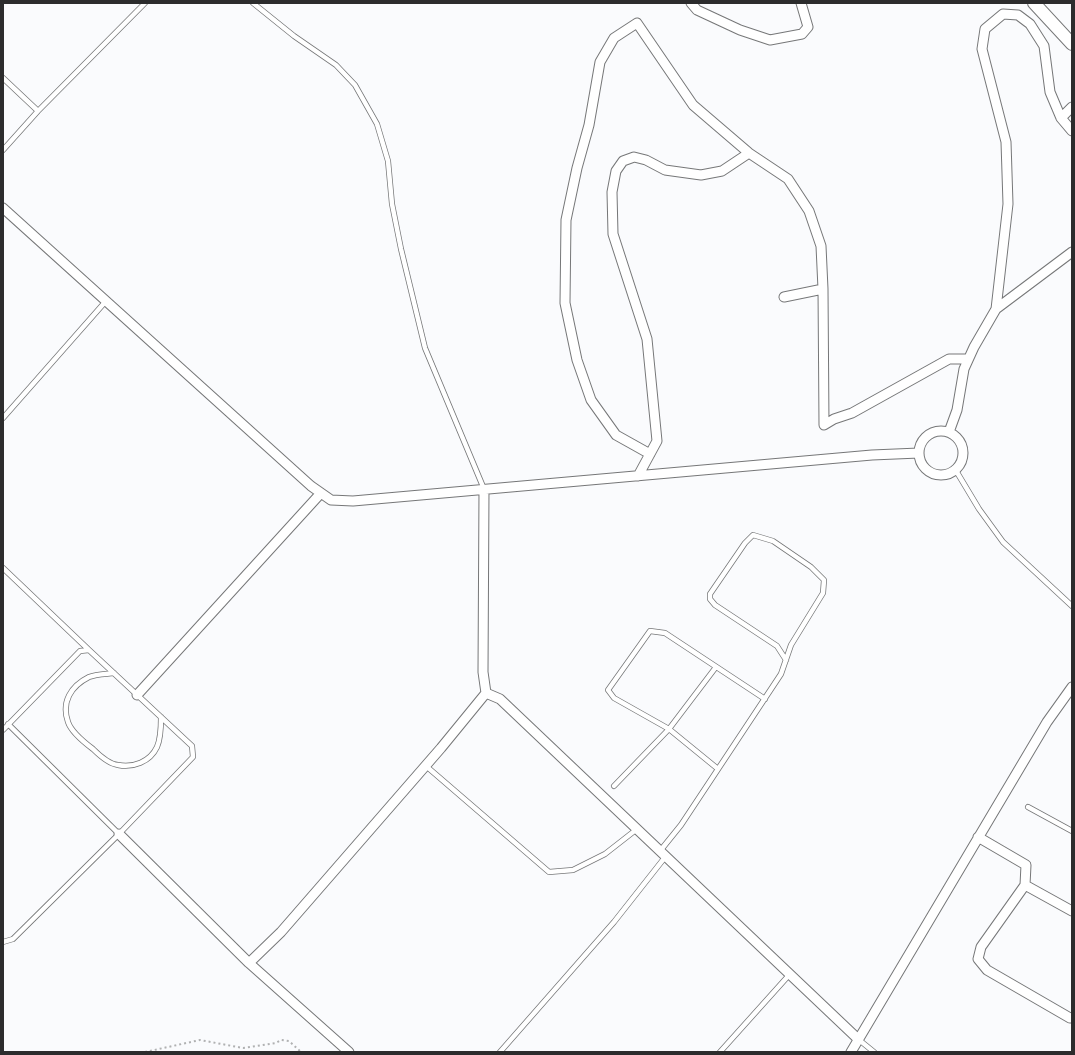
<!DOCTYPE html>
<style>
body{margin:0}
#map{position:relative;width:1075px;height:1055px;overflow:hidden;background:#fafbfd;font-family:"Fira Sans Condensed",sans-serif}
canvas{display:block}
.frame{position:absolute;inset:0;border:4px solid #2c2c2d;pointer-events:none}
</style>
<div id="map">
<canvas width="1075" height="1055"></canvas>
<div class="frame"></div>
</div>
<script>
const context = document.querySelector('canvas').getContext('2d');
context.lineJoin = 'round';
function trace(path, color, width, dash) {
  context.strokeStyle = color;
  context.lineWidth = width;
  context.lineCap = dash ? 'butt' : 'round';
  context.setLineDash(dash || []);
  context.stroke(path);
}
const path = new Path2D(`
 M 145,1052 L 200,1040 L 243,1048 L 276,1043 L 281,1040 L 289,1041 L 301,1052`);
const service = new Path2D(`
 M 253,3 L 294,36 L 336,65 L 355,85 L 377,124 L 388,161 L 392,204 L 401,249 L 425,348 L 484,489
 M 3,78 L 38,111
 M 3,150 L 38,111 L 145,3
 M 3,418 L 106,301
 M 955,469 L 979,509 L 1003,542 L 1072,606
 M 3,568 L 89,650
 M 114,673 C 106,674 96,674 89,677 C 71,686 61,702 68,722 C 71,731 85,743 93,749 C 99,755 109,764 118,765 C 133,768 150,762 157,747 C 161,738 161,727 161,717
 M 8,724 L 119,834
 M 3,730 L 80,651 L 89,650 L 192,746 L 193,757 L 119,834 L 13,939 L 3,942
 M 426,766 L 549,872 L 573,870 L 605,854 L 637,829
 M 718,769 L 669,729 L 614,698 L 608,690 L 650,631 L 665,633 L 765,699
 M 614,786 L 669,729 L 716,667
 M 1028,807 L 1072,831
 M 660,851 L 681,825 L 781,674 L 791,645 L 823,593 L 824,580 L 811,567 L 773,541 L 753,535 L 745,543 L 710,594 L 710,599 L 715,605 L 777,646 L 786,660
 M 858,1039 L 874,1052
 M 500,1052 L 614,922 L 666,856
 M 720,1052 L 790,974`);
const minor = new Path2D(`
 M 691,3 L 697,10 L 740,30 L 770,40 L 802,34 L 808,27 L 801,3
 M 1072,107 L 1061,118 L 1072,131
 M 3,208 L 311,486 L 331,500 L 353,501 L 872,455 L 919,453
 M 784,297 L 823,289
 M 996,309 L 1008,204 L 1006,142 L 982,49 L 985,29 L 1003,14 L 1018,15 L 1030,24 L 1044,46 L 1050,92 L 1061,118
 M919 453a22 22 0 1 1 44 0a22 22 0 1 1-44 0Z
 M 949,432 L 957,410 L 964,369 L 974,347 L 996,309 L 1072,252
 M 650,454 L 616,435 L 591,400 L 577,360 L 565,303 L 566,220 L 577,168 L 589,125 L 600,62 L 614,38 L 637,23 L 693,105 L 749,153 L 788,179 L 809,211 L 821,246 L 823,289 L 824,425 L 834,419 L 852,413 L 949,359 L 968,359
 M 638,476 L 657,441 L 647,339 L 613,234 L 612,192 L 616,171 L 623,161 L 634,157 L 646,160 L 665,170 L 701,175 L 722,171 L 749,153
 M 486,693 L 500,699 L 858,1039
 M 137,695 L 321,493
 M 119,834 L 249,963 L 349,1052
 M 978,837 L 1026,865 L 1025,885 L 981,947 L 978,959 L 987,970 L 1070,1018 L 1072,1018
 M 1025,885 L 1072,911
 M 249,963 L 281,932 L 441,748 L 486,693 L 483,672 L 484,490
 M 851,1052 L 1047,722 L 1072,687`);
const tertiary = new Path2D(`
 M 1034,3 L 1072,44`);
trace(service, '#767778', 6);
trace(minor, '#767778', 11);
trace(tertiary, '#767778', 14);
trace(path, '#b0b1b2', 2, [2, 3]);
trace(service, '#fff', 4.5);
trace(minor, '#fff', 9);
trace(tertiary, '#fff', 12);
</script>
